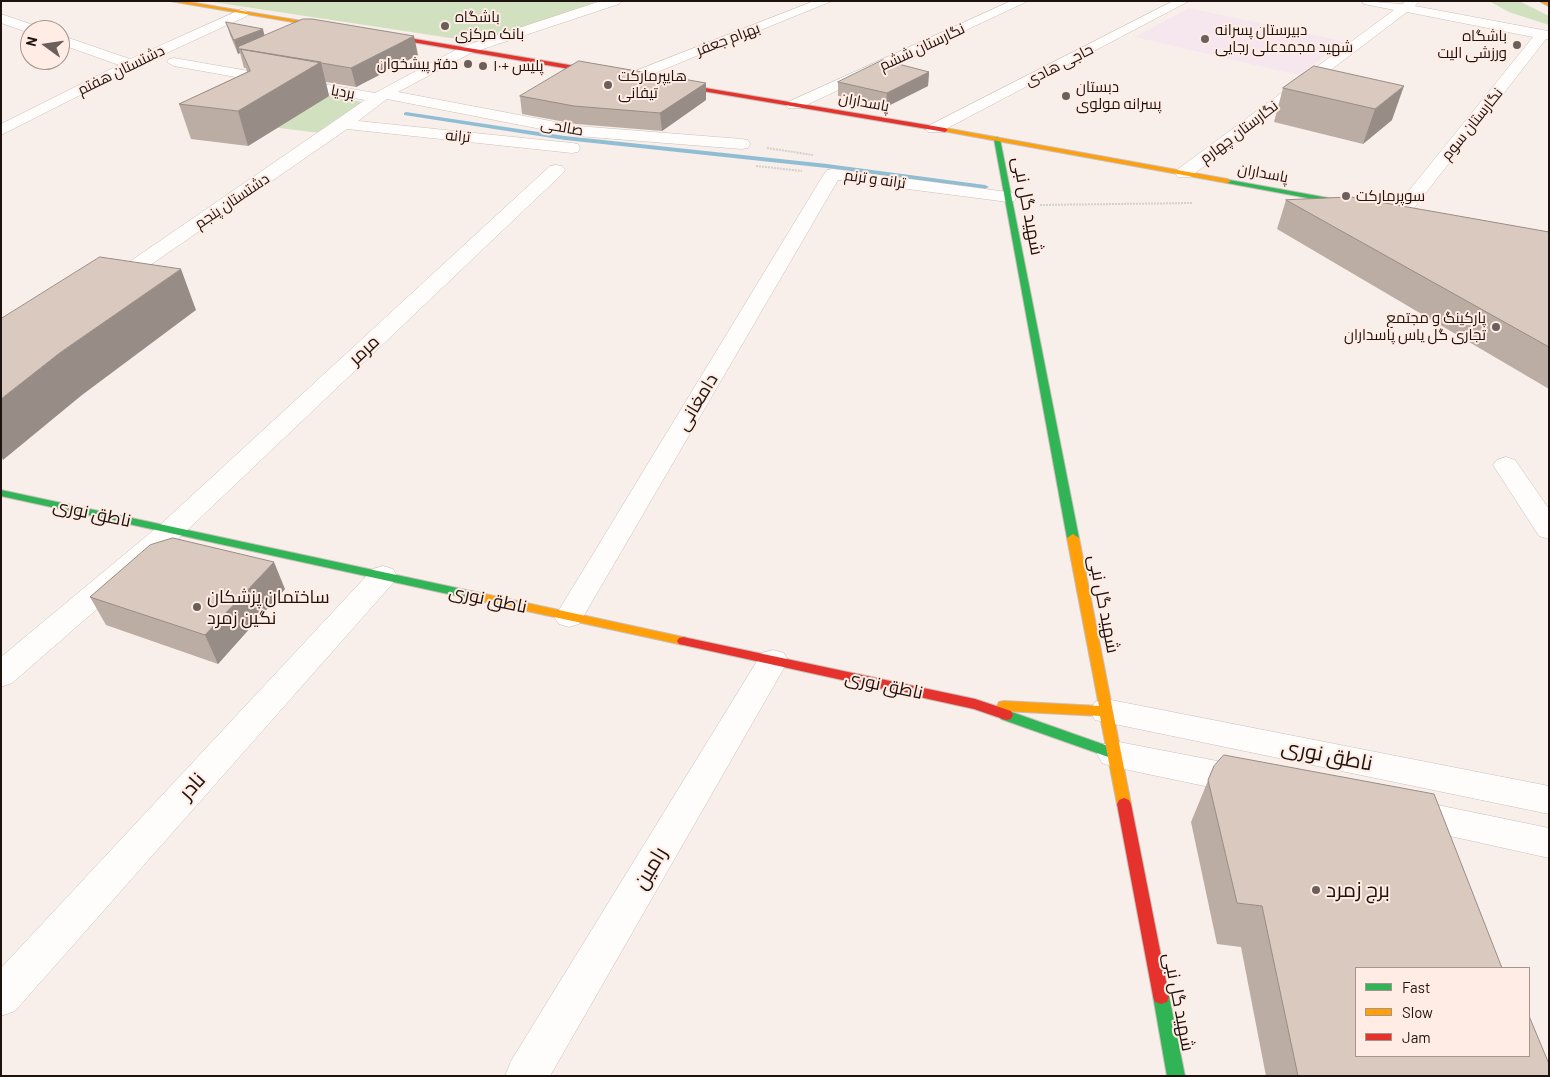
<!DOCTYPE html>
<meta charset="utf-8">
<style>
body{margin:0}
#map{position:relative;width:1550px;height:1077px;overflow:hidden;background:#f9efea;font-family:Barlow,sans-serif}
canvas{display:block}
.frame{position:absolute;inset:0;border:2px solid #1d120e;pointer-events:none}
.legend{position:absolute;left:1355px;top:967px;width:175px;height:90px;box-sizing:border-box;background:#ffece4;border:1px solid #a5958e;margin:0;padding:6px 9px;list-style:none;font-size:15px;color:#1d120e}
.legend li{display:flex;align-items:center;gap:10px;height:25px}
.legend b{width:25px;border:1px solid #a5958e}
.north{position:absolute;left:20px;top:20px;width:50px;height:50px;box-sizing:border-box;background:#ffece4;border:1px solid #a5958e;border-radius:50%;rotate:284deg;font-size:14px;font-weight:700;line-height:20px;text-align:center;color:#1d120e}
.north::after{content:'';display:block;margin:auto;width:18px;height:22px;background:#6a5f5b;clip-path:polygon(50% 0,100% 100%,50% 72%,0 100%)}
</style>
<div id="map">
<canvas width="1550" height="1077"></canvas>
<div class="frame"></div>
<ul class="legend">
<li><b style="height:6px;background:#30b455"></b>Fast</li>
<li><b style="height:6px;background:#ff9f0a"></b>Slow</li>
<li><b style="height:6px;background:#e5322d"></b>Jam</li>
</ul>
<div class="north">N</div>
</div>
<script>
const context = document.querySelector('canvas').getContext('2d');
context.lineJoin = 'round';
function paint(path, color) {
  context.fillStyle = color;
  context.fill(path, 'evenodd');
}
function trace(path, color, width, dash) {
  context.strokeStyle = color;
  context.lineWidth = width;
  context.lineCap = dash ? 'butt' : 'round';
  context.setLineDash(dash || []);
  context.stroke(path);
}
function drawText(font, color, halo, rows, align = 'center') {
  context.font = font + ' Barlow,Cairo,sans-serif';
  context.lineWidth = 4;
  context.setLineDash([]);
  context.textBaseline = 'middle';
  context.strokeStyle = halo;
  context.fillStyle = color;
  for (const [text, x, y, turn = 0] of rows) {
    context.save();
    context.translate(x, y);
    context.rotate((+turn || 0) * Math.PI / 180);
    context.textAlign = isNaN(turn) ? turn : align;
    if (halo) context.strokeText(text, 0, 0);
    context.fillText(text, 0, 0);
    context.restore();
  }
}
const education = new Path2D(`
 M 1189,8 L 1346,42 L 1298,75 L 1135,37 Z`);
const green = new Path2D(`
 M 206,1 L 598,1 L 477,42 Z
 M 1489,1 L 1519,1 L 1549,16 L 1549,25 L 1509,12 Z
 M 269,85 L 362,102 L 320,133 L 206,119 Z`);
const stream = new Path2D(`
 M 406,112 L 565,136 L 827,164 L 985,185 L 989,187 L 985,189 L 827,168 L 565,140 L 404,115 L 404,113 Z`);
const path = new Path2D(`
 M 767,148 L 813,155
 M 756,166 L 802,171
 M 1040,205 L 1192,203`);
const street = new Path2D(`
 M 601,1 L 621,1 L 619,4 L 471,53 L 398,92 L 577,126 L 742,139 L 748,140 L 750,144 L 748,148 L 742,149 L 577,136 L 387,99 L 358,121 L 572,143 L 578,144 L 580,148 L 578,152 L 572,153 L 347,129 L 117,288 L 110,290 L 103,288 L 100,284 L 103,280 L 365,100 L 174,66 L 167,62 L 169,59 L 174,58 L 375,93 L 461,47 Z
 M 814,1 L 832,1 L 635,81 L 625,81 L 623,78 L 625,75 Z
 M 1011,1 L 1028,1 L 800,108 L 788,108 L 786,105 L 788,102 Z
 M 1173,1 L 1189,1 L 940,132 L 928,132 L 926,129 L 928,126 Z
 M 1362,1 L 1402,4 L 1406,1 L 1420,1 L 1415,6 L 1548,31 L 1549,40 L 1546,39 L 1407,217 L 1393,217 L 1391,213 L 1533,37 L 1407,12 L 1190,177 L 1178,177 L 1175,173 L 1178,169 L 1394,10 L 1364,4 Z
 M 242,9 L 249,13 L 247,16 L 136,67 L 1,135 L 1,124 L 119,65 L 60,44 L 60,35 L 130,59 Z
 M 1,14 L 39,27 L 41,30 L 30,30 L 30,33 L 1,23 Z
 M 556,165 L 562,166 L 565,170 L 562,174 L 181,536 L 12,683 L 1,687 L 1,657 L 161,524 L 550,166 Z
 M 833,169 L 1008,192 L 1014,193 L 1017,197 L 1014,201 L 1008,202 L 838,180 L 579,624 L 569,627 L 559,624 L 554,617 L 559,610 L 824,174 L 827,170 Z
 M 1506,457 L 1515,460 L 1549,509 L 1549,539 L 1539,536 L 1493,465 L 1497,460 Z
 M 383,566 L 393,569 L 397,576 L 393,583 L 15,1011 L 1,1016 L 1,968 L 373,569 Z
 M 773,650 L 784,653 L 788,661 L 550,1076 L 505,1076 L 511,1061 L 762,653 Z
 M 1106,699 L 1549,786 L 1549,814 L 1095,720 L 1090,711 L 1095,702 Z
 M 1114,741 L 1248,767 L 1260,771 L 1265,781 L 1260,791 L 1248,795 L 1114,767 L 1102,763 L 1097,754 L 1102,745 Z
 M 1408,799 L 1549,828 L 1549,858 L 1396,824 L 1390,814 L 1396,804 Z`);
const fast = new Path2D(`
 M 997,137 L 1000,139 L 1079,538 L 1073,542 L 1067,538 L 994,139 Z
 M 1224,179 L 1356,203 L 1360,205 L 1356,207 L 1227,183 L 1223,181 Z
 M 1,490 L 471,591 L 477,595 L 471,599 L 1,496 Z
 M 1006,710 L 1119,750 L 1121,754 L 1119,758 L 1114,759 L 1001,719 L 999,715 L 1001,711 Z
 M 1161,988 L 1167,990 L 1169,996 L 1185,1076 L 1167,1076 L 1153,996 L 1155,990 Z`);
const slow = new Path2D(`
 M 170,1 L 183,1 L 337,27 L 334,29 Z
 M 1541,1 L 1549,2 L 1549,6 L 1541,2 Z
 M 945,128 L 1227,179 L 1231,181 L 1227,183 L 943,131 L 942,130 Z
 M 1073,534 L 1079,538 L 1131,804 L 1129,808 L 1124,810 L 1119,808 L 1117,804 L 1100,716 L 1004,711 L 999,710 L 997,706 L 999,702 L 1004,701 L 1099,706 L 1067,538 Z
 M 471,591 L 683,637 L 687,638 L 689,641 L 687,644 L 683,645 L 467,598 L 465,595 L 467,592 Z`);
const jam = new Path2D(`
 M 379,33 L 605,71 L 608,73 L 605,75 L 377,36 Z
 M 669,82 L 945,128 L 948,130 L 945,132 L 667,85 L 667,83 Z
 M 683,637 L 975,699 L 1011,711 L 1013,715 L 1011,719 L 1006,720 L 974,709 L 679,644 L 677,641 L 679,638 Z
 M 1124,798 L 1129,800 L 1131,804 L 1169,996 L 1167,1002 L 1161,1004 L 1155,1002 L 1153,996 L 1117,804 L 1119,800 Z`);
const wall = new Path2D(`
 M 226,22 L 265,36 L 418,55 L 356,87 L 326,82 L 329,96 L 248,146 L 191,139 L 179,104 L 247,72 L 246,68 L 244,68 L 240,53 L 238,54 L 230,35 Z
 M 1314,66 L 1392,120 L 1363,144 L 1274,122 L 1283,88 Z
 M 929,72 L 928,86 L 886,107 L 838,96 L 838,82 Z
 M 706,83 L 706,100 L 662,131 L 576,124 L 522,114 L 520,96 Z
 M 1286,200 L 1549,232 L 1549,389 L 1277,229 Z
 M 285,589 L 218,664 L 106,625 L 90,597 Z
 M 1214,766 L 1502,968 L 1549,1076 L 1266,1076 L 1241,947 L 1217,944 L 1191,822 Z`);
const shadedWall = new Path2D(`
 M 263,29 L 266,42 L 238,47 L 240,53 L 238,54 L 234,40 Z
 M 414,36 L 418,55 L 356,87 L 351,68 Z
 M 321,62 L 329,96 L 248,146 L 238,111 Z
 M 929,72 L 928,86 L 886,107 L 887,93 Z
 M 706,83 L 706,100 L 662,131 L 660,113 Z
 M 1404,86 L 1392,120 L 1363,144 L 1375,109 Z
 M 181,269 L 196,310 L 82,395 L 3,460 L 1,456 L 1,399 L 61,352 Z
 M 274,562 L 285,589 L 218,664 L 205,635 Z`);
const building = new Path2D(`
 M 303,19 L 312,19 L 414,36 L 351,68 L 239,49 L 238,47 Z
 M 226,22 L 263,29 L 234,40 Z
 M 241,49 L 321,62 L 238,111 L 179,104 L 250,71 Z
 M 883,60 L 929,72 L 887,93 L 838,82 Z
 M 579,61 L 706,83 L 660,113 L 574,106 L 520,96 Z
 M 1314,66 L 1404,86 L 1375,109 L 1283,88 Z
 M 1351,197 L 1549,232 L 1549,347 L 1286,200 Z
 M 100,257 L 181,269 L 61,352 L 1,399 L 1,319 Z
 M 173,538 L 274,562 L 205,635 L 90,597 L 150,545 Z
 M 1224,755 L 1434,794 L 1502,968 L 1356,968 L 1356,1056 L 1529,1056 L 1529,1016 L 1549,1064 L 1549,1076 L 1298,1076 L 1262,906 L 1237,903 L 1208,780 L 1214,766 Z`);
const markers = [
 [445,26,5,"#6a5f5b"],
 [1205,39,5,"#6a5f5b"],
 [1517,45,5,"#6a5f5b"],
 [468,64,5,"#6a5f5b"],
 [483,66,5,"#6a5f5b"],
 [608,85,5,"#6a5f5b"],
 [1066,96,5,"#6a5f5b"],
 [1346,196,5,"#6a5f5b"],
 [1496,327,5,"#6a5f5b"],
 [197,607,5,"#6a5f5b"],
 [1316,890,5,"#6a5f5b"]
];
const farPoinames = [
 ["باشگاه",455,17],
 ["بانک مرکزی",455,34],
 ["دبیرستان پسرانه",1215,30],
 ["شهید مجمدعلی رجایی",1215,47],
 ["باشگاه",1507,36,"right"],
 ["ورزشی الیت",1507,53,"right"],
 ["دفتر پیشخوان",458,64,"right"],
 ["پلیس +۱۰",493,66],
 ["هایپرمارکت",618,76],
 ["تیفانی",618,93],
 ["دبستان",1076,87],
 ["پسرانه مولوی",1076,104],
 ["سوپرمارکت",1356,196],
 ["پارکینگ و مجتمع",1486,318,"right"],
 ["تجاری گل یاس پاسداران",1486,335,"right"]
];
const farStreetnames = [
 ["بهرام جعفر",728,39,-21],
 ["نگارستان ششم",922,47,-25],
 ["حاجی هادی",1059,65,-27],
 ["دشتستان هفتم",121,70,-26],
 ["بردیا",343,92,10],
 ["پاسداران",864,102,10],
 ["نگارستان سوم",1472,124,-51],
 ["صالحی",562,127,10],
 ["نگارستان چهارم",1239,132,-37],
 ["ترانه",458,136,6],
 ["پاسداران",1263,173,10],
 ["ترانه و ترنم",875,179,8],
 ["دشتستان پنجم",232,201,-34]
];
const streetNames = [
 ["شهید گل نبی",1028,206,79],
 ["مرمر",364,350,-43],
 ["دامغانی",697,402,-59],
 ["ناطق نوری",92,513,12],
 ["ناطق نوری",488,599,12],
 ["شهید گل نبی",1104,604,79],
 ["ناطق نوری",884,685,12],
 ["شهید گل نبی",1179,1002,79]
];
const poiNames = [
 ["ساختمان پزشکان",207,597],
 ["نگین زمرد",207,618]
];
const nearStreetnames = [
 ["ناطق نوری",1327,755,11],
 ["نادر",192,786,-48],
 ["رامین",650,868,-59]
];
const nearPoinames = [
 ["برج زمرد",1326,890]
];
paint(education, '#f6e6ed');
paint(green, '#d1e0bf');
paint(stream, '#8fbed4');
trace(street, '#c9bfba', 1);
trace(fast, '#c9bfba', 2);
trace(slow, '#c9bfba', 2);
trace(jam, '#c9bfba', 2);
trace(path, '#d3d0cf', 2, [2, 1]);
paint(street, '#fefdfc');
paint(fast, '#30b455');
paint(slow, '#ff9f0a');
paint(jam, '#e5322d');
paint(wall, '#bbada4');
paint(shadedWall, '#988d86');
paint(building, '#d9c9bf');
trace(building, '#988d86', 1);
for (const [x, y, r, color] of markers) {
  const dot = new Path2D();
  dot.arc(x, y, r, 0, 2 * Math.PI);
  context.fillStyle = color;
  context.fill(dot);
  trace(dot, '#ffece4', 2);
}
drawText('15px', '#1d120e', '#ffece4', farPoinames, 'left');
drawText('15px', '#1d120e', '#ffece4', farStreetnames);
drawText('18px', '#1d120e', '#ffece4', streetNames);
drawText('18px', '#1d120e', '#ffece4', poiNames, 'left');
drawText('21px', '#1d120e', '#ffece4', nearStreetnames);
drawText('21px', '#1d120e', '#ffece4', nearPoinames, 'left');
</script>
